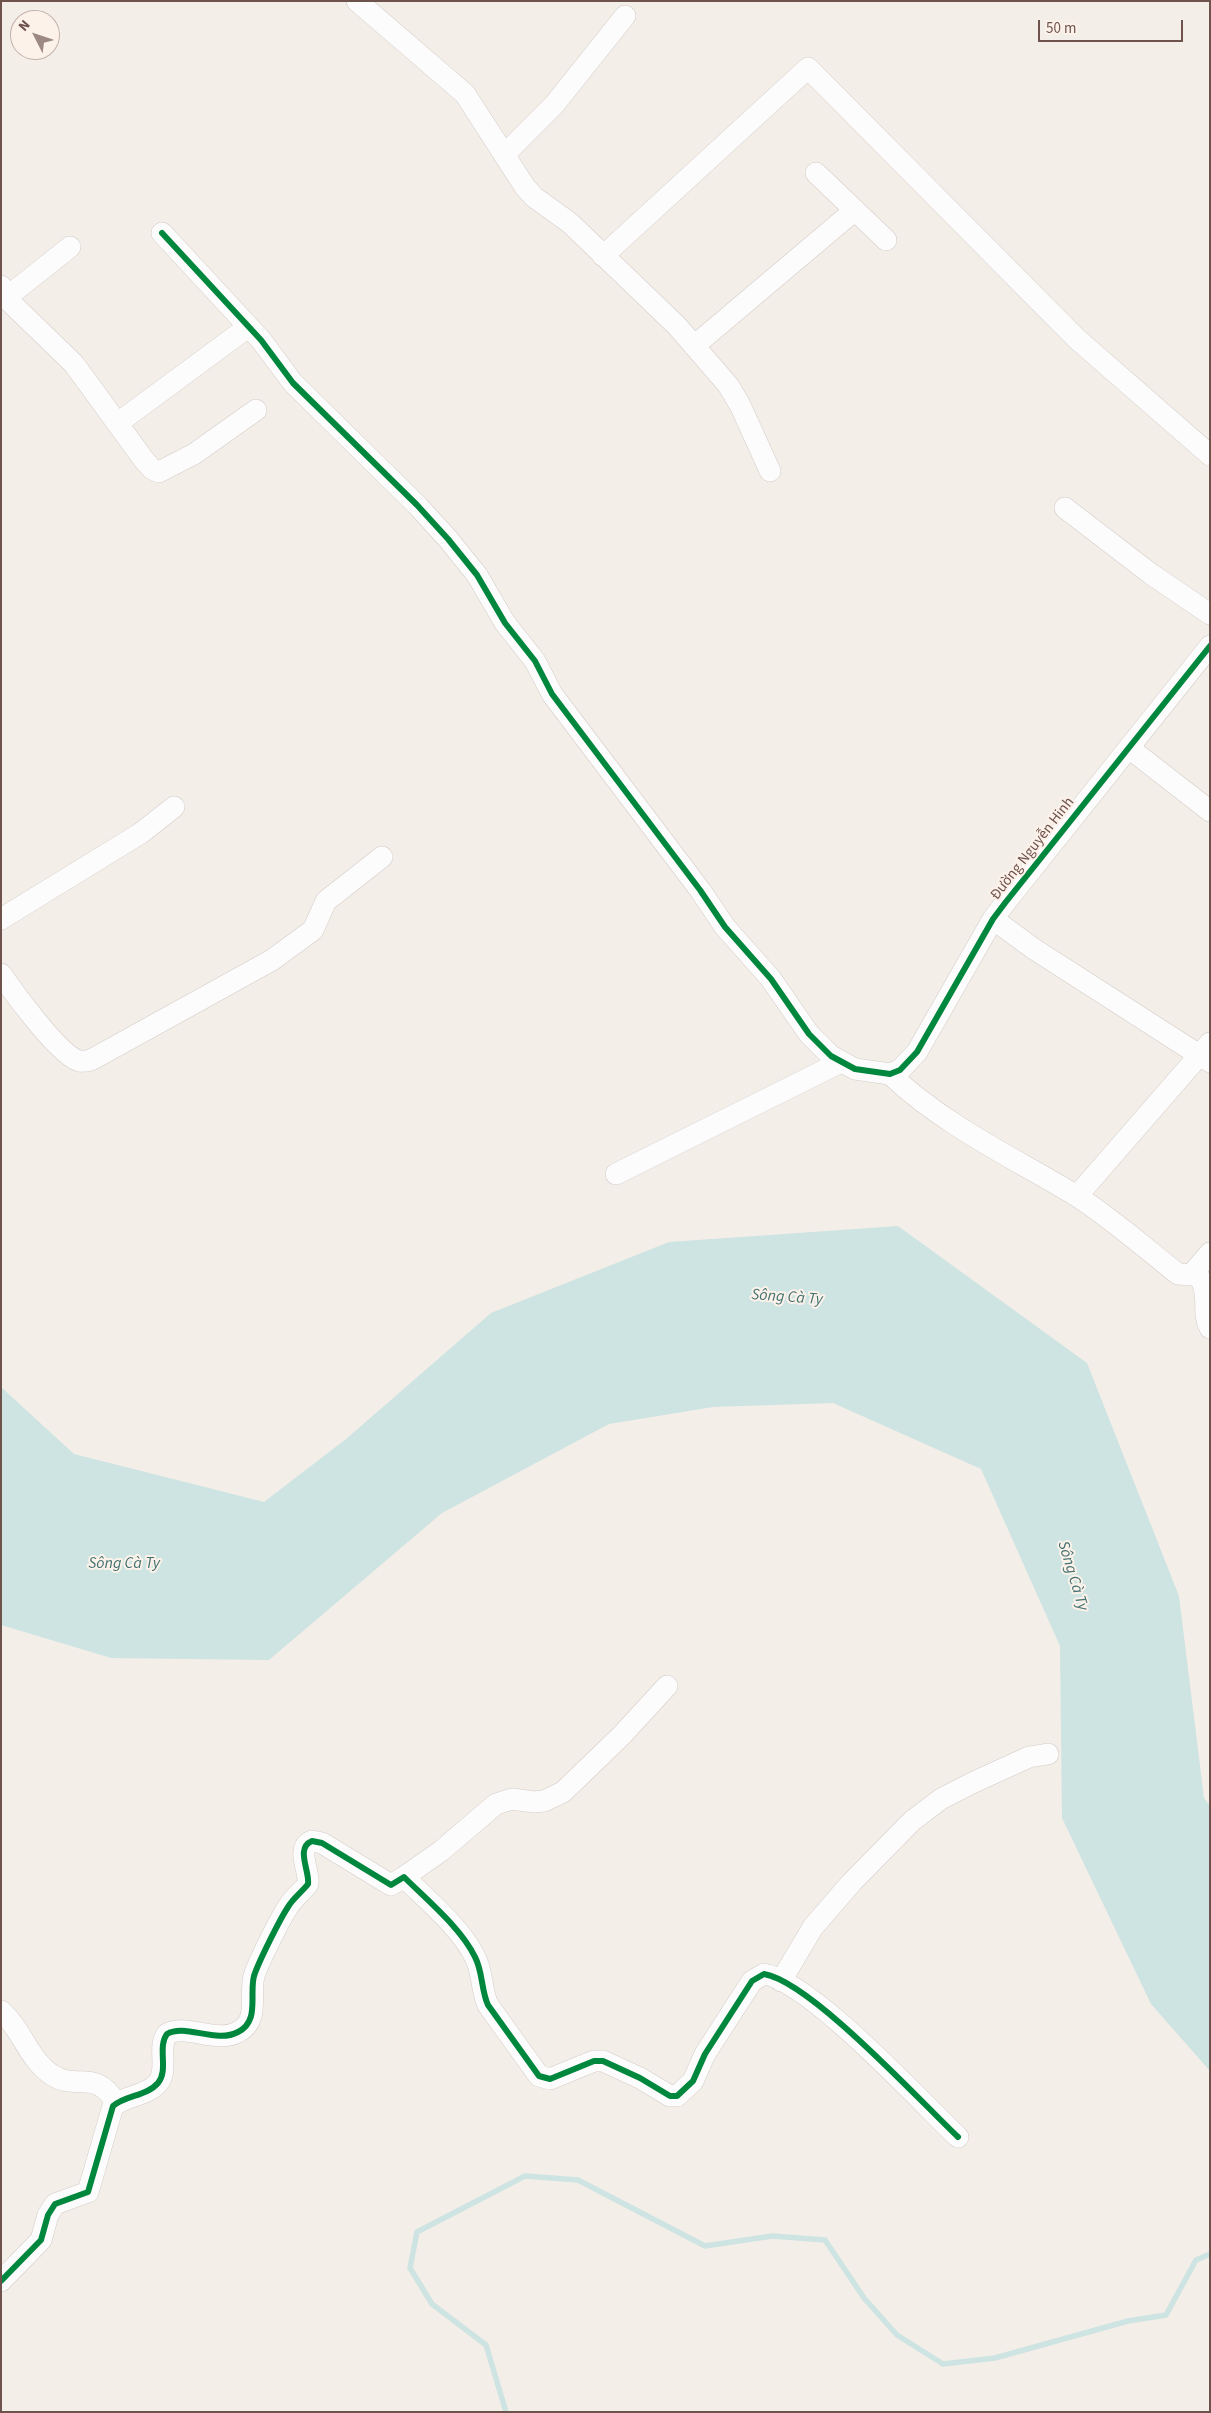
<!DOCTYPE html>
<meta charset="utf-8">
<style>
body{margin:0}
#map{position:relative;width:1211px;height:2413px;overflow:hidden;background:#f4eee9;font-family:"Source Sans 3",sans-serif}
canvas{display:block}
.frame{position:absolute;inset:0;border:2px solid #6e534d;pointer-events:none}
.north{position:absolute;left:10px;top:10px;width:50px;height:50px;box-sizing:border-box;background:#fcf2ea;border:1px solid #c3b2ab;border-radius:50%;rotate:311deg;font-size:14px;font-weight:700;line-height:20px;text-align:center;color:#6e534d}
.north::after{content:'';display:block;margin:auto;width:18px;height:22px;background:#9d8984;clip-path:polygon(50% 0,100% 100%,50% 72%,0 100%)}
.scale{position:absolute;left:1038px;top:20px;width:145px;height:22px;box-sizing:border-box;border:2px solid #6e534d;border-top:0;padding-left:6px;font-size:15px;line-height:18px;white-space:nowrap;color:#6e534d;-webkit-text-stroke:4px #fcf2ea;paint-order:stroke}
</style>
<div id="map">
<canvas width="1211" height="2413"></canvas>
<div class="frame"></div>
<div class="north">N</div>
<div class="scale">50 m</div>
</div>
<script>
const context = document.querySelector('canvas').getContext('2d');
context.lineJoin = 'round';
function paint(path, color) {
  context.fillStyle = color;
  context.fill(path, 'evenodd');
}
function trace(path, color, width, dash) {
  context.strokeStyle = color;
  context.lineWidth = width;
  context.lineCap = dash ? 'butt' : 'round';
  context.setLineDash(dash || []);
  context.stroke(path);
}
function drawText(font, color, halo, rows, align = 'center') {
  context.font = font + ' "Source Sans 3",sans-serif';
  context.lineWidth = 4;
  context.setLineDash([]);
  context.textBaseline = 'middle';
  context.strokeStyle = halo;
  context.fillStyle = color;
  for (const [text, x, y, turn = 0] of rows) {
    context.save();
    context.translate(x, y);
    context.rotate((+turn || 0) * Math.PI / 180);
    context.textAlign = isNaN(turn) ? turn : align;
    if (halo) context.strokeText(text, 0, 0);
    context.fillText(text, 0, 0);
    context.restore();
  }
}
const water = new Path2D(`
 M 898,1226 L 1087,1363 L 1179,1596 L 1204,1798 L 1210,1806 L 1210,2071 L 1151,2004 L 1062,1818 L 1060,1646 L 981,1469 L 833,1403 L 713,1407 L 609,1424 L 442,1513 L 269,1660 L 111,1658 L 1,1625 L 1,1387 L 74,1454 L 264,1502 L 346,1439 L 491,1313 L 669,1242 Z`);
const stream = new Path2D(`
 M 506,2412 L 486,2345 L 432,2304 L 410,2268 L 417,2232 L 525,2176 L 578,2180 L 705,2246 L 772,2236 L 825,2240 L 864,2298 L 897,2335 L 943,2364 L 995,2358 L 1128,2321 L 1166,2315 L 1196,2260 L 1210,2254`);
const minor = new Path2D(`
 M 357,1 L 465,94 L 525,187 L 534,197 L 570,223 L 677,326 L 728,385 L 740,405 L 770,471
 M 504,155 L 554,105 L 625,16
 M 816,173 L 886,240
 M 162,233 L 261,340 L 293,383 L 417,505 L 448,539 L 477,575 L 505,623 L 535,661 L 552,694 L 700,890 L 725,927 L 771,979 L 809,1034 L 831,1056 L 855,1069 L 890,1074 L 900,1070 L 917,1052 L 993,919 L 1005,903 L 1210,646
 M 603,256 L 808,68 L 1077,339 L 1210,455
 M 1,286 L 10,302 L 74,364 L 144,460 L 152,469 L 159,472 L 194,454 L 256,410
 M 7,297 L 70,247
 M 694,346 L 855,210
 M 118,423 L 248,327
 M 1065,508 L 1151,574 L 1210,614
 M 1129,748 L 1210,811
 M 1,919 L 141,833 L 174,807
 M 993,919 L 1034,949 L 1210,1062
 M 1,974 C 14,993 59,1055 79,1061 C 83,1062 87,1061 91,1060 L 272,960 L 313,930 L 326,901 L 382,857
 M 890,1074 C 943,1125 1012,1157 1075,1195 C 1110,1217 1145,1248 1178,1274 L 1191,1275 L 1210,1253
 M 616,1174 L 841,1062
 M 1077,1196 L 1210,1043
 M 1195,1271 C 1198,1276 1202,1280 1203,1285 C 1209,1299 1202,1314 1210,1328
 M 404,1877 L 441,1851 L 496,1804 L 512,1799 L 534,1802 L 544,1801 L 563,1792 L 622,1735 L 667,1686
 M 781,1981 L 813,1927 L 852,1882 L 912,1821 L 941,1799 L 972,1783 L 1029,1757 L 1048,1754
 M 1,2011 C 22,2029 28,2059 52,2075 C 78,2091 95,2068 116,2103
 M 1,2281 L 41,2240 L 48,2215 L 55,2204 L 88,2192 L 113,2106 C 126,2095 147,2096 158,2083 C 169,2070 157,2047 167,2034 C 185,2023 216,2044 238,2032 C 260,2021 249,1995 254,1976 C 258,1963 280,1919 288,1907 C 293,1898 302,1892 308,1884 C 310,1871 295,1848 312,1841 L 322,1843 L 391,1885 L 404,1877 C 427,1900 461,1928 475,1957 C 483,1972 481,1990 488,2005 L 539,2076 L 550,2079 L 594,2061 L 603,2061 L 640,2078 L 670,2096 L 677,2096 L 693,2081 L 705,2054 L 752,1981 L 764,1974 C 811,1982 919,2100 958,2137`);
const cycleway = new Path2D(`
 M 162,233 L 261,340 L 293,383 L 417,505 L 448,539 L 477,575 L 505,623 L 535,661 L 552,694 L 700,890 L 725,927 L 771,979 L 809,1034 L 831,1056 L 855,1069 L 890,1074 L 900,1070 L 917,1052 L 993,919 L 1005,903 L 1210,646
 M 1,2281 L 41,2240 L 48,2215 L 55,2204 L 88,2192 L 113,2106 C 126,2095 147,2096 158,2083 C 169,2070 157,2047 167,2034 C 185,2023 216,2044 238,2032 C 260,2021 249,1995 254,1976 C 258,1963 280,1919 288,1907 C 293,1898 302,1892 308,1884 C 310,1871 295,1848 312,1841 L 322,1843 L 391,1885 L 404,1877 C 427,1900 461,1928 475,1957 C 483,1972 481,1990 488,2005 L 539,2076 L 550,2079 L 594,2061 L 603,2061 L 640,2078 L 670,2096 L 677,2096 L 693,2081 L 705,2054 L 752,1981 L 764,1974 C 811,1982 919,2100 958,2137`);
const streetNames = [
 ["Đường Nguyễn Hinh",1033,849,-52]
];
const waterNames = [
 ["Sông Cà Ty",787,1298,4],
 ["Sông Cà Ty",124,1564],
 ["Sông Cà Ty",1072,1576,73]
];
paint(water, '#cde4e2');
trace(stream, '#cde4e2', 5.5);
trace(minor, '#d3cbc7', 22);
trace(minor, '#fdfcfc', 21);
trace(cycleway, '#00873e', 6);
drawText('15px', '#6e534d', '#fcf2ea', streetNames);
drawText('italic 16px', '#437272', '#fcf2ea', waterNames);
</script>
